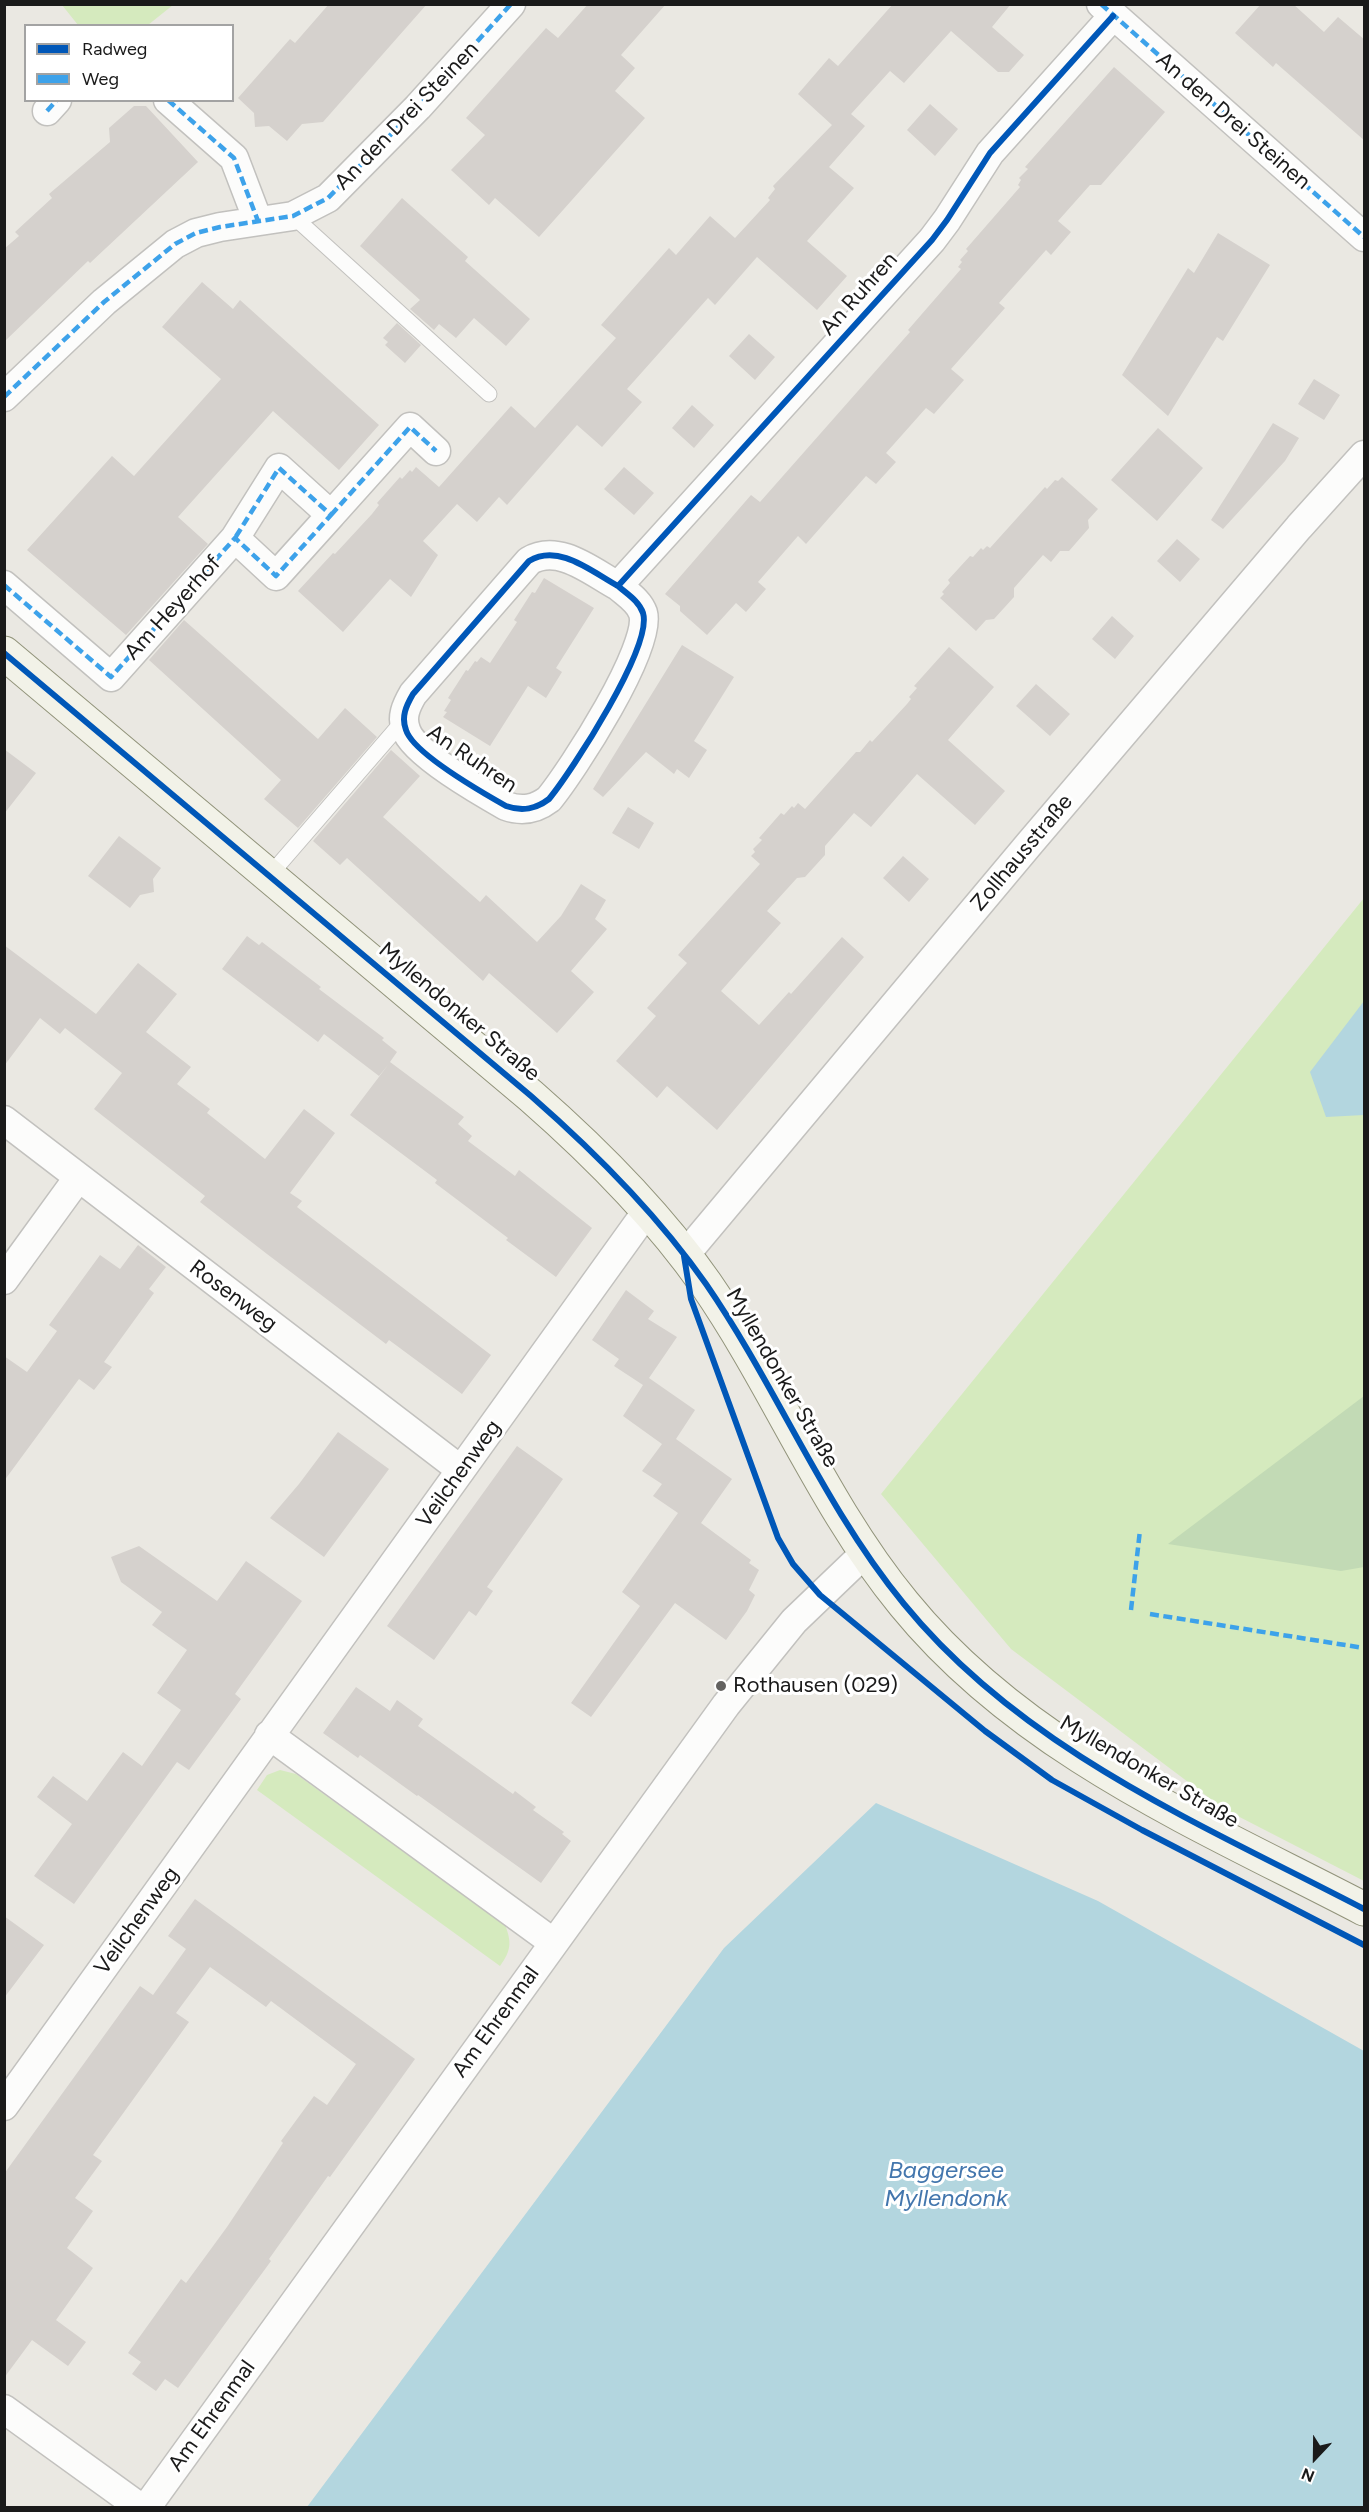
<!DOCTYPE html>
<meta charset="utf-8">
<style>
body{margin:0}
#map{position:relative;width:1369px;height:2512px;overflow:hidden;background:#eae8e2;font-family:Figtree,sans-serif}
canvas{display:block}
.frame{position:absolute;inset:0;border:6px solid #1a1a1a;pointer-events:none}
.legend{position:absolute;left:24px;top:24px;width:210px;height:78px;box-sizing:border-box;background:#fff;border:2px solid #a3a3a3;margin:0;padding:8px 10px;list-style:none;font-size:18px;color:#1a1a1a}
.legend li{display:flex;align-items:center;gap:12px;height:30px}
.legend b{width:30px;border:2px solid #a3a3a3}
.north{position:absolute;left:1285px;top:2428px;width:60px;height:60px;-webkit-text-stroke:4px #fff;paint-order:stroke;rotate:202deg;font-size:16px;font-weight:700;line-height:24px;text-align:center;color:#1a1a1a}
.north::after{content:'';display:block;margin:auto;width:21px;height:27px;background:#1a1a1a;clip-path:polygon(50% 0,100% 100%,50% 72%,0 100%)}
</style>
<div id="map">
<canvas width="1369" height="2512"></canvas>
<div class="frame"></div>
<ul class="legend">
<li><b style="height:8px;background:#0057b8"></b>Radweg</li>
<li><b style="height:8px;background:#3da2ea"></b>Weg</li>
</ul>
<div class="north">N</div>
</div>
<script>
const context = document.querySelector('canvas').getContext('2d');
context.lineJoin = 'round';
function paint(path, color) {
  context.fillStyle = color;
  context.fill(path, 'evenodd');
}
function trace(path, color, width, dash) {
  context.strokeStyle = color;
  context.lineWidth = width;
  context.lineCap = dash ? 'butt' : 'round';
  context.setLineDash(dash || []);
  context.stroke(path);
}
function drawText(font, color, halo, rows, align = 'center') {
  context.font = font + ' Figtree,sans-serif';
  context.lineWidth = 6;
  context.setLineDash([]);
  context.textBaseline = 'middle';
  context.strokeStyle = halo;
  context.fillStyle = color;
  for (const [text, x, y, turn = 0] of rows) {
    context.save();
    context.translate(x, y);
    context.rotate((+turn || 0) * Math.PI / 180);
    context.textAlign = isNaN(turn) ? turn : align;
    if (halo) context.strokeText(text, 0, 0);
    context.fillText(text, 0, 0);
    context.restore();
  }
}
const grass = new Path2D(`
 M 62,5 L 173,5 L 148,25 L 78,25 Z
 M 1364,898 L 1364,1881 L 1224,1809 L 1011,1649 L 881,1494 Z
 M 280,1770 L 296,1774 L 505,1925 C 512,1942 511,1951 500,1966 L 257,1790 L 267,1775 Z`);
const forest = new Path2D(`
 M 1364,1396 L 1364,1567 L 1341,1571 L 1168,1544 Z`);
const water = new Path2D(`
 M 1364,1001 L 1364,1115 L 1326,1117 L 1310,1072 Z
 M 876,1803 L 1098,1901 L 1364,2051 L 1364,2507 L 307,2507 L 724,1948 Z`);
const building = new Path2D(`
 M 329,4 L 427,4 L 323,122 L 302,124 L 287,141 L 269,126 L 255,127 L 254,113 L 238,98 L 290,39 L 295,43 Z
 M 588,4 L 666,4 L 621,55 L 635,68 L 615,91 L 645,118 L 539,237 L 495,198 L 489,205 L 451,170 L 485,135 L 466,118 L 546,28 L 558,38 Z
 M 893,4 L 1011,4 L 992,27 L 1024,55 L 1009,72 L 998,72 L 951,31 L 904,83 L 890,71 L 851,114 L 865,126 L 829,167 L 854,188 L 807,241 L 847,276 L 817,310 L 757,257 L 715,305 L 708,298 L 627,389 L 642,402 L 602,447 L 577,425 L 507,505 L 499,497 L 477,522 L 457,504 L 423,541 L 438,555 L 411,597 L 390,579 L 343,632 L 298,591 L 333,553 L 335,554 L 372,514 L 379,505 L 377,503 L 400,477 L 402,479 L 410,470 L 412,472 L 416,467 L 439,487 L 511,406 L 535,428 L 616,338 L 601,325 L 669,248 L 676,255 L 710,216 L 735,238 L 770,200 L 768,198 L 775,189 L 773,186 L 832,125 L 798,94 L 829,58 L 838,66 Z
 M 1261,4 L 1293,4 L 1324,32 L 1338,17 L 1365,40 L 1365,141 L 1276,63 L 1273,67 L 1235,33 Z
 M 1114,67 L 1165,112 L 1101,185 L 1090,185 L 1058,221 L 1071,232 L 1051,255 L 1046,250 L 999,303 L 1005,308 L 951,369 L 964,380 L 934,414 L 926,408 L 886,453 L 896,462 L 876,484 L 866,476 L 806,544 L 798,536 L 758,582 L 766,589 L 746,612 L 736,603 L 707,635 L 680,611 L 680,606 L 665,594 L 751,495 L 760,502 L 910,332 L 908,330 L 961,269 L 958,267 L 962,262 L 960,260 L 968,251 L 966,249 L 1020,187 L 1018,185 L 1021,180 L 1019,178 L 1028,169 L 1025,167 Z
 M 930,104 L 958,129 L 935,156 L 907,130 Z
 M 134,106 L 146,106 L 198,162 L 90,263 L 88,261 L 4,342 L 4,249 L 19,236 L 15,232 L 52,198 L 49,194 L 110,142 L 109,128 Z
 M 402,198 L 468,257 L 465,261 L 530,319 L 506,346 L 474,318 L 456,338 L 439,324 L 434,330 L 410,309 L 420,300 L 360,246 Z
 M 1218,233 L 1270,265 L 1223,341 L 1217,337 L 1168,416 L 1122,375 L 1188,268 L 1194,273 Z
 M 202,282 L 233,309 L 240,300 L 379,425 L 339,470 L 273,411 L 178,517 L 208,544 L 126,635 L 27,550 L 112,456 L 134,476 L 221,379 L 162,327 Z
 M 397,323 L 421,345 L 405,363 L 385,345 L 388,342 L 383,338 Z
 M 749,334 L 775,357 L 755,380 L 729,356 Z
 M 1314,379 L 1340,395 L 1324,420 L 1298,404 Z
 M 692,405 L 714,425 L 694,448 L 672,428 Z
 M 1273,423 L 1299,438 L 1285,461 L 1223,529 L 1211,520 Z
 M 1158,428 L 1203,468 L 1157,521 L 1111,480 Z
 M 624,467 L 654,493 L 634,515 L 604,489 Z
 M 1062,477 L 1098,509 L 1088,520 L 1089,528 L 1069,551 L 1060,551 L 1051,562 L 1043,555 L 1014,588 L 1014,597 L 994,619 L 986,620 L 976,631 L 940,598 L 944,594 L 942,592 L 950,583 L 948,580 L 970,556 L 973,557 L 981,548 L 983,550 L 987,546 L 990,548 L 1045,487 L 1047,489 L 1055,480 L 1058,481 Z
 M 1177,539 L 1200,559 L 1180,582 L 1157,561 Z
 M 544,578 L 594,608 L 556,668 L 562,672 L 546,698 L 528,686 L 490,746 L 443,717 L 447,712 L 444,711 L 451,700 L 448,698 L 466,670 L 468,671 L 475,661 L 477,662 L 481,657 L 490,663 L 517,622 L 514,620 L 532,592 L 535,593 Z
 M 1112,616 L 1134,636 L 1115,659 L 1092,639 Z
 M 184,620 L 318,739 L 345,708 L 377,737 L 298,828 L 264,799 L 281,780 L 149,660 Z
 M 682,645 L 734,677 L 694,741 L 707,750 L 689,778 L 677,769 L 674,774 L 646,752 L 603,797 L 593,789 Z
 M 949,647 L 994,687 L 948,740 L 1005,791 L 975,825 L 917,774 L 871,827 L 854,813 L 825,846 L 825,855 L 805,877 L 797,878 L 767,911 L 781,923 L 721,991 L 759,1025 L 789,992 L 791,994 L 842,937 L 864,957 L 717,1130 L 667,1086 L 657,1098 L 616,1061 L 656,1016 L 647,1008 L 687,963 L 678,955 L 760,864 L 751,856 L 755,852 L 753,849 L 762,840 L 759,838 L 781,813 L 784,815 L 792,806 L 794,808 L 798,803 L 805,809 L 856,752 L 860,752 L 870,740 L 872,742 L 907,704 L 911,699 L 909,697 L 917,688 L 914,686 Z
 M 1036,684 L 1070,714 L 1050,736 L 1016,706 Z
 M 4,749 L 36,773 L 4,814 Z
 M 391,750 L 420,776 L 383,817 L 480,902 L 486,895 L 537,942 L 561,916 L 581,884 L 606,900 L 595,919 L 607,929 L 571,971 L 594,992 L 557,1033 L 489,973 L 483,981 L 347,858 L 340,865 L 313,841 Z
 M 628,807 L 654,823 L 639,849 L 612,833 Z
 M 119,836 L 161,868 L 153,879 L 154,892 L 140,895 L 130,908 L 88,876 Z
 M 903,856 L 929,879 L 909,902 L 883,878 Z
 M 247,936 L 259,945 L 262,942 L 321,987 L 319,989 L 384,1038 L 382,1040 L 397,1052 L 390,1062 L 464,1117 L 458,1124 L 472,1136 L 468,1141 L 515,1176 L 519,1170 L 592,1228 L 556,1277 L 506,1240 L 508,1238 L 435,1183 L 437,1180 L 350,1115 L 388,1065 L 379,1076 L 324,1034 L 318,1042 L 222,969 Z
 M 4,945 L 96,1014 L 138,963 L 177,994 L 146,1032 L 191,1067 L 177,1084 L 210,1109 L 207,1113 L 265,1159 L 304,1109 L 335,1133 L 290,1193 L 302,1201 L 297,1207 L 491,1355 L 462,1394 L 389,1340 L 386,1344 L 267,1254 L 200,1202 L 205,1196 L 94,1109 L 122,1073 L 65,1028 L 60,1034 L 40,1018 L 4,1066 Z
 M 138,1245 L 166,1267 L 149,1289 L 154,1293 L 104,1362 L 112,1367 L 94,1390 L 79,1379 L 4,1481 L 4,1356 L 27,1372 L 57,1331 L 49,1325 L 100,1255 L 120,1269 Z
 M 626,1290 L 654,1311 L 648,1319 L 677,1337 L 649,1378 L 695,1410 L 676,1439 L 732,1479 L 701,1523 L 751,1560 L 749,1563 L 759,1570 L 749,1590 L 755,1595 L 747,1611 L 726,1640 L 675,1603 L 591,1717 L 571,1703 L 640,1606 L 622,1592 L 678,1513 L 653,1496 L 662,1484 L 642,1471 L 662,1444 L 623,1416 L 643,1385 L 614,1366 L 619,1359 L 592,1340 Z
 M 338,1432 L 389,1469 L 324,1557 L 270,1518 L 299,1484 Z
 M 517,1446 L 563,1479 L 487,1587 L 493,1591 L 476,1616 L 469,1611 L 434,1660 L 387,1626 Z
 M 139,1546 L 217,1601 L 246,1561 L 302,1601 L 235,1694 L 241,1699 L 189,1770 L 177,1762 L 74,1904 L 34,1876 L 72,1824 L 37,1797 L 53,1776 L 87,1801 L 123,1752 L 142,1766 L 181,1710 L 157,1693 L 187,1650 L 152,1625 L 162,1612 L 121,1582 L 111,1557 Z
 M 356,1687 L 390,1711 L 397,1700 L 423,1719 L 418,1726 L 513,1794 L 515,1791 L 536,1807 L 533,1810 L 564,1832 L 562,1834 L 571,1841 L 541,1883 L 418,1795 L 417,1796 L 360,1755 L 358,1758 L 323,1733 Z
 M 195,1899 L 415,2059 L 330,2177 L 328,2176 L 269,2259 L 271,2261 L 178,2388 L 165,2379 L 156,2391 L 132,2374 L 141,2362 L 128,2353 L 181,2279 L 186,2283 L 227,2227 L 283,2143 L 281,2141 L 314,2096 L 327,2105 L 356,2064 L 271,2001 L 266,2007 L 210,1967 L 176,2013 L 189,2022 L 93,2155 L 102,2161 L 75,2198 L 93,2211 L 67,2248 L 93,2268 L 56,2320 L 86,2342 L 68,2366 L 32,2340 L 4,2378 L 4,2174 L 140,1986 L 153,1995 L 186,1949 L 168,1936 Z
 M 4,1916 L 44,1945 L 4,1998 Z`);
const lane = new Path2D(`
 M 293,216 L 489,394
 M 269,876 L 404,720`);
const street = new Path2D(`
 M 1101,4 L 1364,237
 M 168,100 L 234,158 L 258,221
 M 47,111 L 57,100
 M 4,397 L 104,302 L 175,244 L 196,233 L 220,227 L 293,216 L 328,198 L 418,107 L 511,4
 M 331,515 L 410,427 L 436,451
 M 4,585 L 111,677 L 235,538 L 276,576 L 331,515 L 279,468 L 235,538
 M 618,586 C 592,572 559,543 529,561 L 413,694 C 406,706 401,717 406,730 C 413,753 483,793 506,806 C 523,812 536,809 549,799 C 572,771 653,646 643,613 C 639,601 627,594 618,586 L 932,240 L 947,220 L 990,153 L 1113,16
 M 4,1120 L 461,1470
 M 684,1256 L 1030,843 L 1299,527 L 1364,455
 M 4,1280 L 78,1178
 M 269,1735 L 554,1943
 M 4,2106 L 647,1211
 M 4,2409 L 141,2508
 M 146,2508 L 726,1705 L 794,1621 L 865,1553`);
const secondary = new Path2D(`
 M 4,653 L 531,1096 C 595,1152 657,1214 706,1284 C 777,1387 824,1507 904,1604 C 1023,1750 1201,1824 1364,1909`);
const quiet = new Path2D(`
 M 1101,4 L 1364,237
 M 168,100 L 234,158 L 258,221
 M 47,111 L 57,100
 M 4,397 L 104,302 L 175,244 L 196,233 L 220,227 L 293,216 L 328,198 L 418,107 L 511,4
 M 331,515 L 410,427 L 436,451
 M 4,585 L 111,677 L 235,538 L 276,576 L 331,515 L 279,468 L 235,538
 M 1131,1610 L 1140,1530
 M 1150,1614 L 1364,1648`);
const cycleway = new Path2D(`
 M 618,586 C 592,572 559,543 529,561 L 413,694 C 406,706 401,717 406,730 C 413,753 483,793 506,806 C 523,812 536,809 549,799 C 572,771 653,646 643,613 C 639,601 627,594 618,586 L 932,240 L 947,220 L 990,153 L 1113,16
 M 4,653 L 531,1096 C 595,1152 657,1214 706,1284 C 777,1387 824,1507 904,1604 C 1023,1750 1201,1824 1364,1909
 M 684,1256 L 691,1299 L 778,1538 L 793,1564 L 820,1595 L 985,1731 L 1052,1780 L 1142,1830 L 1364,1945`);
const markers = [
 [721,1686,6,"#636260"]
];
const streetNames = [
 ["An den Drei Steinen",407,116,-46],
 ["An den Drei Steinen",1233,121,41],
 ["An Ruhren",859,294,-48],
 ["Am Heyerhof",173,608,-48],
 ["An Ruhren",472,759,34],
 ["Zollhausstraße",1022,853,-50],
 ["Myllendonker Straße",459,1012,40],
 ["Rosenweg",233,1296,37],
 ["Myllendonker Straße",782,1378,60],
 ["Veilchenweg",459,1474,-54],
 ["Myllendonker Straße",1149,1772,30],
 ["Veilchenweg",137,1921,-54],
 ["Am Ehrenmal",496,2022,-54],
 ["Am Ehrenmal",212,2416,-54]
];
const poiNames = [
 ["Rothausen (029)",733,1686]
];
const waterNames = [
 ["Baggersee",946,2171],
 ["Myllendonk",946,2199]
];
paint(grass, '#d5eabe');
paint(forest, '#c2dab5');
paint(water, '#b3d6df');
paint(building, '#d5d1cd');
trace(lane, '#c2c1be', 17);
trace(street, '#c2c1be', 31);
trace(secondary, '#91937a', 35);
trace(lane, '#fcfcfb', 15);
trace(street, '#fcfcfb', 28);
trace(secondary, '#f2f2e8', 33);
trace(quiet, '#3da2ea', 4.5, [9, 4.5]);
trace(cycleway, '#0057b8', 6);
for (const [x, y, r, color] of markers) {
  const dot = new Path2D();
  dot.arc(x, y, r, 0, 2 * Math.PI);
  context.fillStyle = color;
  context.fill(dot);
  trace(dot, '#fff', 2);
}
drawText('22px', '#1a1a1a', '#fff', streetNames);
drawText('22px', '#1a1a1a', '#fff', poiNames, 'left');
drawText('italic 24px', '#4376ad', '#fff', waterNames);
</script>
